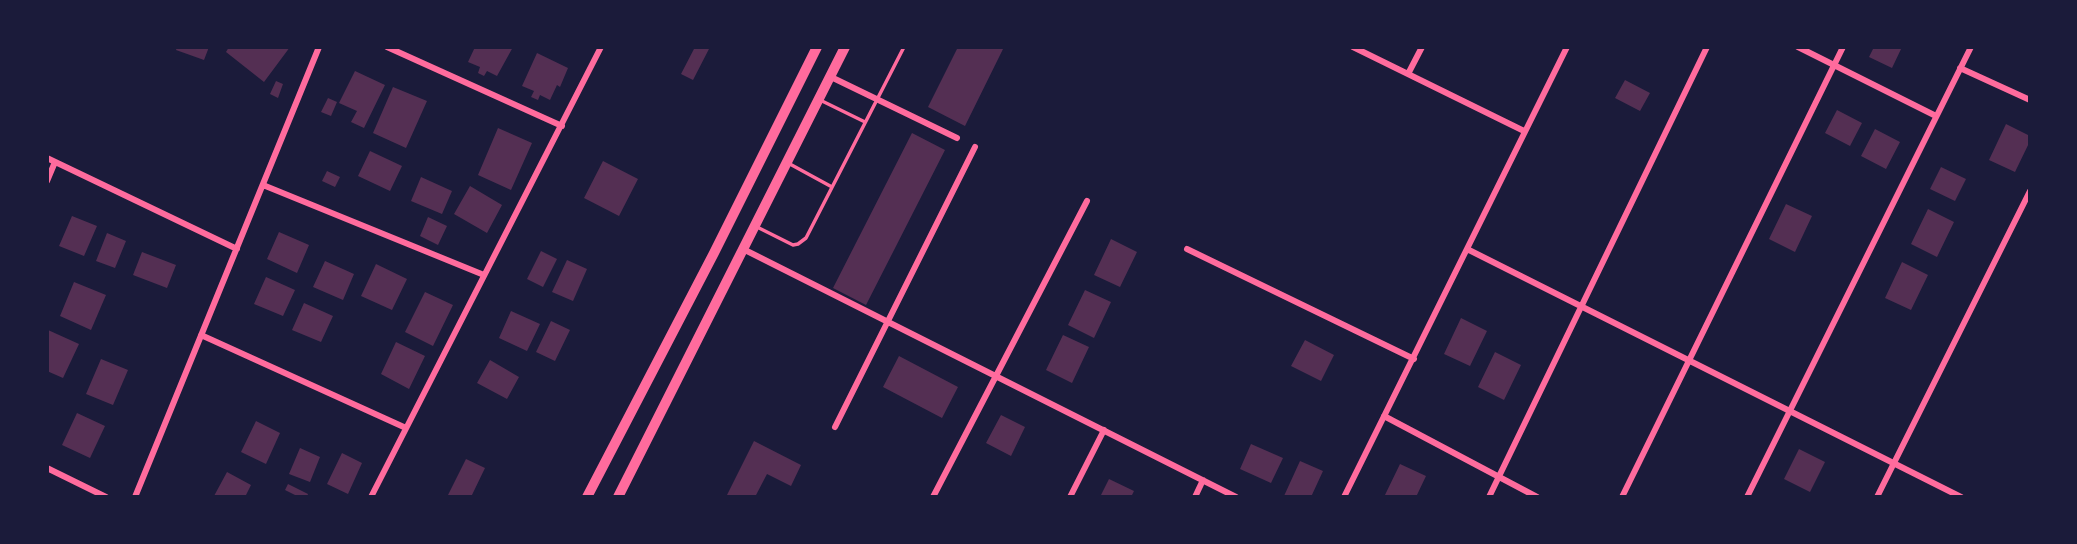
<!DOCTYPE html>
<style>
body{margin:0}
#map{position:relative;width:2077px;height:544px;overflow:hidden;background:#1b1b3a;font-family:Roboto,sans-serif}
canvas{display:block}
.frame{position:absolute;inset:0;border:49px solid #1b1b3a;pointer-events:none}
</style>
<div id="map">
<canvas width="2077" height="544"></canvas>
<div class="frame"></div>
</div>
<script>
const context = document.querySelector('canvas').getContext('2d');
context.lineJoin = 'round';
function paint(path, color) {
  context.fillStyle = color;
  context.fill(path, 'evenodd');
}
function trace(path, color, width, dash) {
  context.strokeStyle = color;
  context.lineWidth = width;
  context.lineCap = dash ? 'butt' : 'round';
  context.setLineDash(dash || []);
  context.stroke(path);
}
const building = new Path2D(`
 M 177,47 L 209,47 L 204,60 L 176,50 Z
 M 229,47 L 290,47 L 264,82 L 226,52 Z
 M 475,47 L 513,47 L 497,76 L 487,71 L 484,76 L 478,73 L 480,67 L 468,62 Z
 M 695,47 L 710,47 L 693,80 L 681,74 Z
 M 958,47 L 1004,47 L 965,126 L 928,107 Z
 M 1874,47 L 1902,47 L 1892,68 L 1869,57 Z
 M 537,53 L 568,68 L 560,87 L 557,85 L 550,100 L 540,95 L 538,100 L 531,97 L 534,91 L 522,86 Z
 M 355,71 L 385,85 L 364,128 L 351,122 L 357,111 L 339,103 Z
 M 1625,80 L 1650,93 L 1640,111 L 1615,98 Z
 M 276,81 L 283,84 L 278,98 L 270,94 Z
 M 393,87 L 427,101 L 406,148 L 373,133 Z
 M 328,98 L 337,102 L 331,116 L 321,112 Z
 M 1837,110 L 1862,123 L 1850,146 L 1825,133 Z
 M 2006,124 L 2030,136 L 2030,141 L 2015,172 L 1989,160 Z
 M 498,128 L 532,143 L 511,190 L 478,175 Z
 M 1875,129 L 1900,142 L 1886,169 L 1861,156 Z
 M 912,133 L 945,150 L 866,305 L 833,288 Z
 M 370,151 L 402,166 L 390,191 L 358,176 Z
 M 603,161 L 638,179 L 619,216 L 584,198 Z
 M 1941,167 L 1966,179 L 1955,201 L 1930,189 Z
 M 327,171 L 340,177 L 335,187 L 322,181 Z
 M 421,177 L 452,191 L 442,214 L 411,201 Z
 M 470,186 L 502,205 L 487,233 L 454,214 Z
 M 1786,204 L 1812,216 L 1795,252 L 1769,239 Z
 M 1928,209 L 1954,222 L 1937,257 L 1911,244 Z
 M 72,216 L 97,226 L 84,256 L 59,246 Z
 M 428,217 L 447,226 L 438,245 L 420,236 Z
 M 279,232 L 309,245 L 297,273 L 267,259 Z
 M 107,233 L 126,241 L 115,268 L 96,261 Z
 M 1111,239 L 1137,252 L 1120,287 L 1094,275 Z
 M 541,251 L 557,259 L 543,287 L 527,279 Z
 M 142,252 L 176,265 L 167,288 L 133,275 Z
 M 567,260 L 587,269 L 573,301 L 552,292 Z
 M 325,261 L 354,274 L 343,300 L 313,287 Z
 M 1902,262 L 1928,275 L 1911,310 L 1885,298 Z
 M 376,264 L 407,279 L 392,310 L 361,296 Z
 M 266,277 L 295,290 L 283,316 L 254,304 Z
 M 74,282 L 106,295 L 91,330 L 60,316 Z
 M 1085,290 L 1111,302 L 1094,338 L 1068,325 Z
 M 425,292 L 453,305 L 433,346 L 405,332 Z
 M 304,303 L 333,316 L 321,342 L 292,330 Z
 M 511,311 L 540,324 L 527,351 L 499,338 Z
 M 1461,318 L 1487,331 L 1470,366 L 1444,354 Z
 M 551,321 L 570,330 L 555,361 L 536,352 Z
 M 48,330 L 79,344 L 63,378 L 47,371 Z
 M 1063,335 L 1089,347 L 1072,383 L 1046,370 Z
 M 1305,340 L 1334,355 L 1321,381 L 1291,366 Z
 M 396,342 L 425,356 L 409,389 L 381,374 Z
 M 1495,352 L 1521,365 L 1504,400 L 1478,387 Z
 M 899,356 L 958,387 L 942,418 L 883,387 Z
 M 101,359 L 128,370 L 113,405 L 86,394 Z
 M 490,360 L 519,377 L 507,399 L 477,383 Z
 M 77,413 L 105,426 L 90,458 L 62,445 Z
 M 1001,415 L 1025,427 L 1011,456 L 986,443 Z
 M 256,421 L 280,433 L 266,464 L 241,452 Z
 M 754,441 L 801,465 L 791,486 L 767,474 L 755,497 L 726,497 Z
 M 1251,444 L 1283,458 L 1271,483 L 1240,469 Z
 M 300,448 L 320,457 L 310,482 L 289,474 Z
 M 1799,449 L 1825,462 L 1810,492 L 1784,479 Z
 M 342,453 L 362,463 L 348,494 L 327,484 Z
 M 466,459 L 485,468 L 471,497 L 447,497 Z
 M 1300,461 L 1323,471 L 1311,497 L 1287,497 L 1284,496 Z
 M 1400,464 L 1426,476 L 1416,497 L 1384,497 Z
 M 227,472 L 251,485 L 245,497 L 214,496 Z
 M 1109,479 L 1134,491 L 1131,497 L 1100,497 Z
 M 288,484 L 308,494 L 307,497 L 299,497 L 285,490 Z`);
const service = new Path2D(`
 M 820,100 L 865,122
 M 788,163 L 832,187
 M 757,227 L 793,245 L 798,244 L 806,238 L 904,47`);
const minor = new Path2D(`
 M 387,47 L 562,126
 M 1353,47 L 1524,131
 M 1798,47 L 1936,116
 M 1960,68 L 2030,100
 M 1408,74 L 1422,47
 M 831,77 L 957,138
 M 47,158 L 237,249
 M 47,181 L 55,162
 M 263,185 L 484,275
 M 743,249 L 1236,497
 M 1187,249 L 1414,359
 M 1467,249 L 1961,497
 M 201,335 L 406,428
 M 1384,416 L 1537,497
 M 835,427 L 975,147
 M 47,468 L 106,497
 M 135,497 L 319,47
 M 371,497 L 601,47
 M 933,497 L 1087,201
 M 1070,497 L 1104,430
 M 1195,497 L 1203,480
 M 1344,497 L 1567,47
 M 1489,497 L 1707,47
 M 1622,497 L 1843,47
 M 1747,497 L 1971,47
 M 1877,497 L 2030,191`);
const trunk = new Path2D(`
 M 587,497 L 714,253 L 817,47
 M 618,497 L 845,47`);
paint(building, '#542f53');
trace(service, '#ff6b9d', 3.5);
trace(minor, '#ff6b9d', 6);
trace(trunk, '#ff6b9d', 10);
</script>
